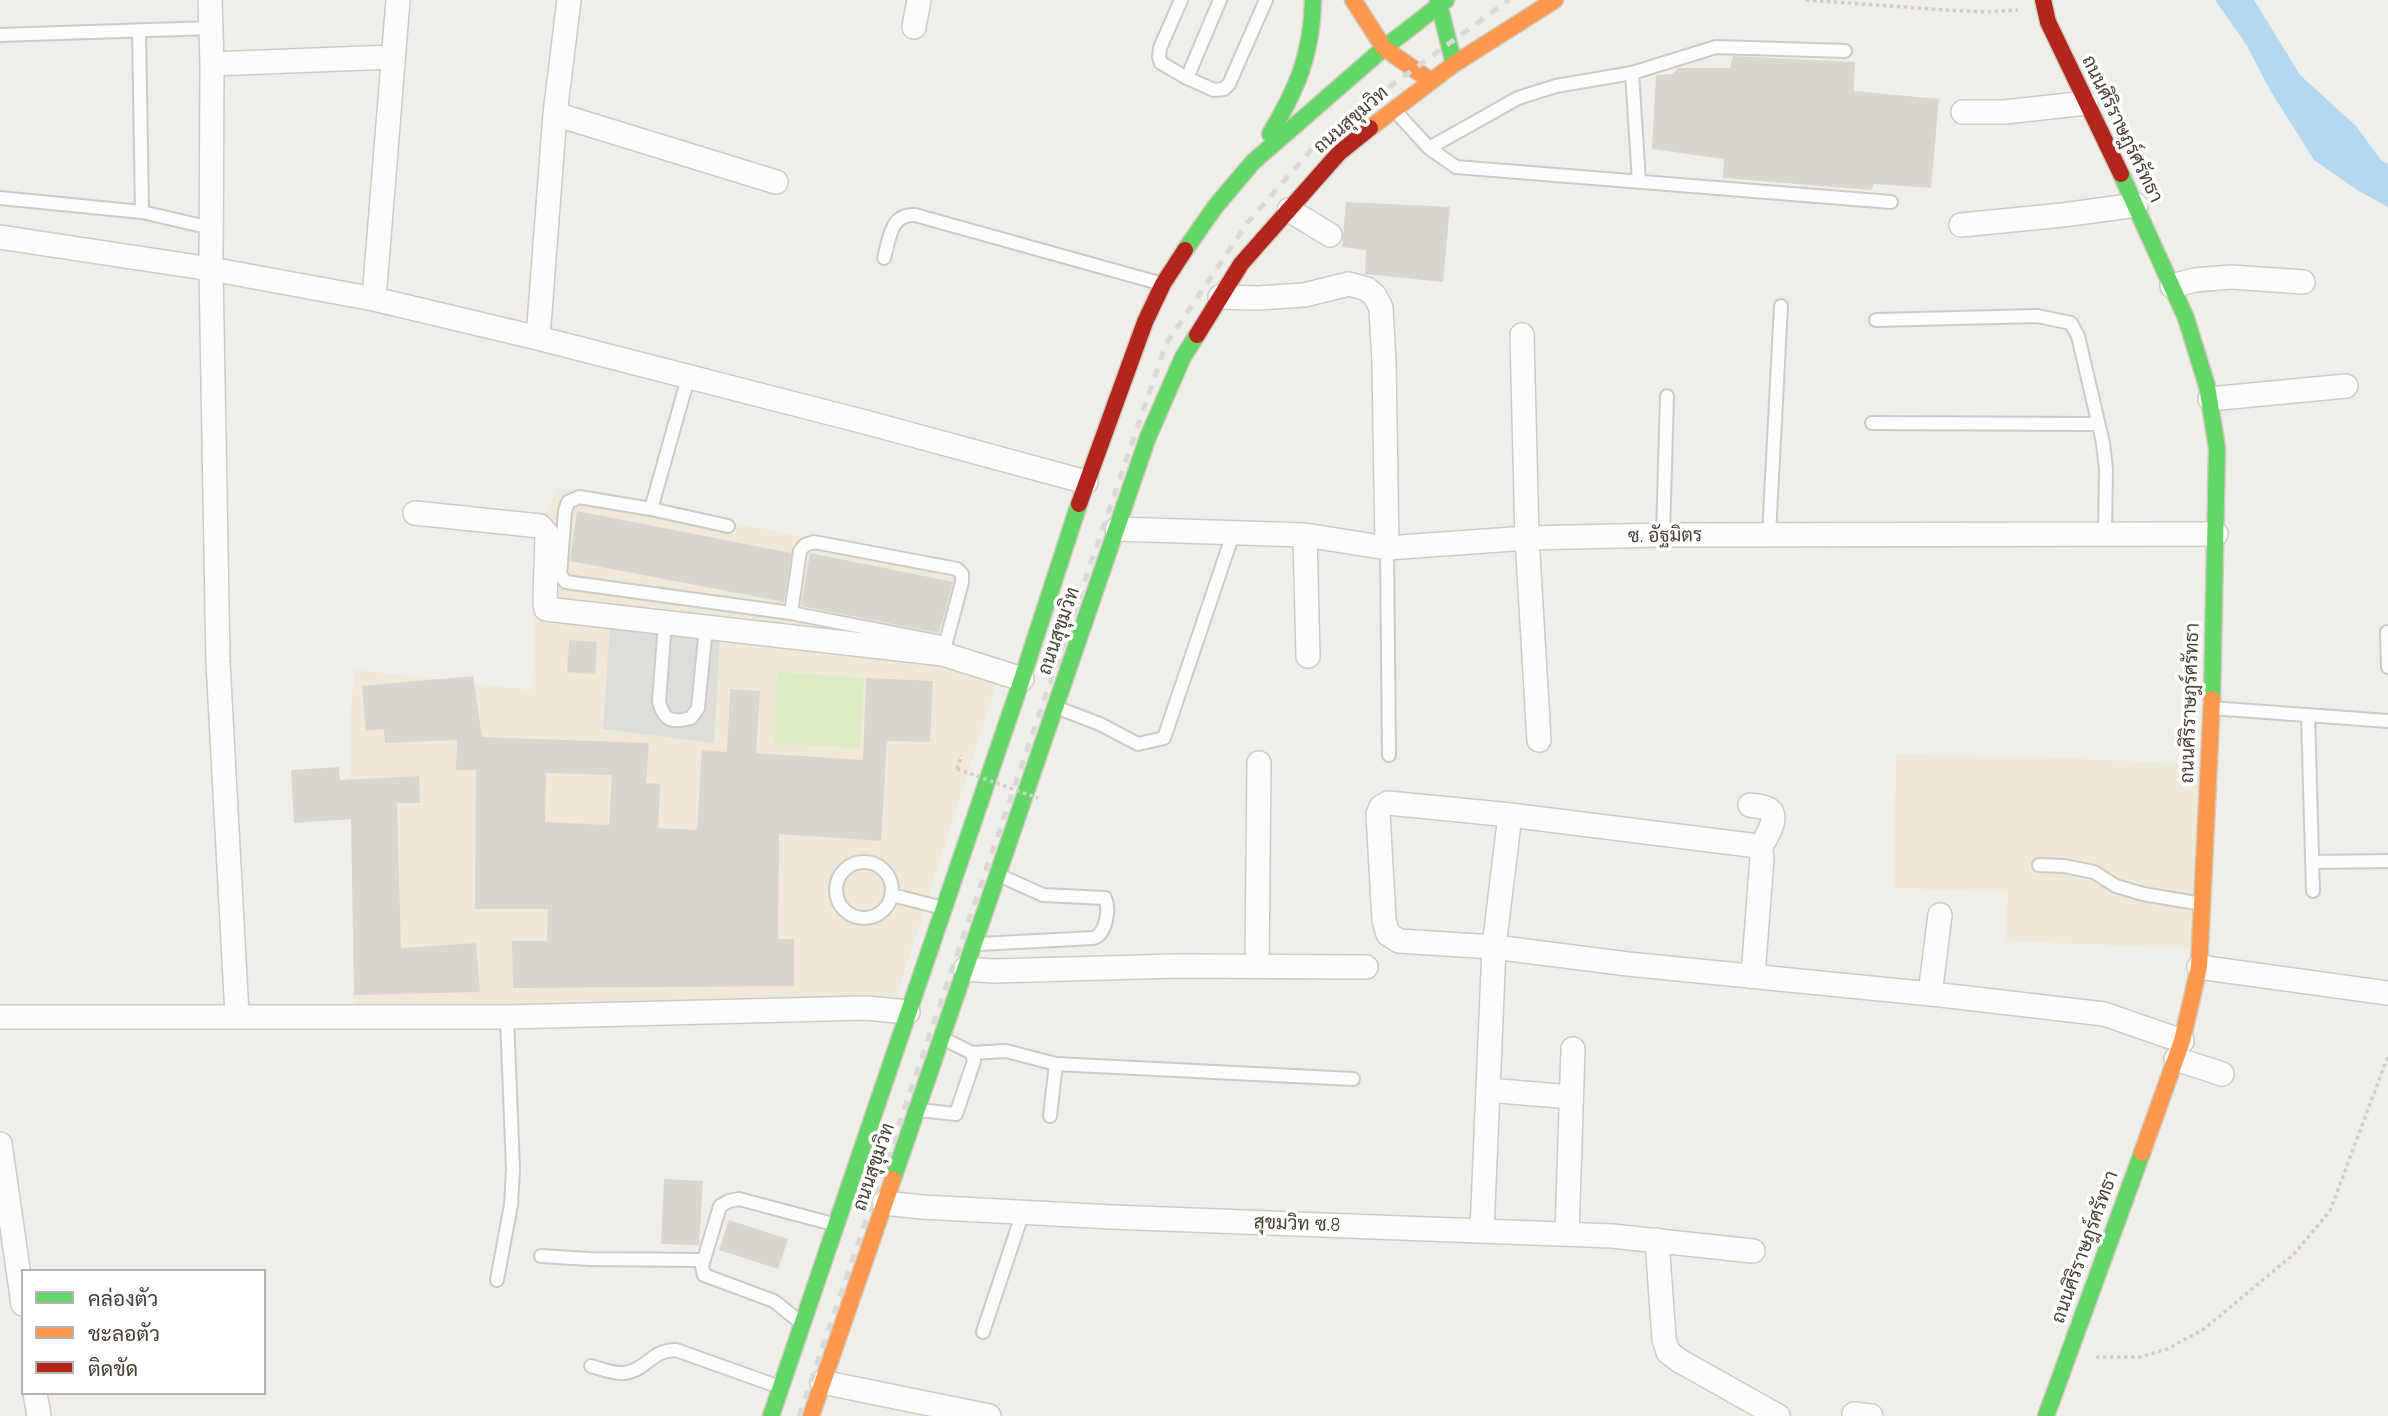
<!DOCTYPE html>
<meta charset="utf-8">
<style>
body{margin:0}
#map{position:relative;width:2388px;height:1416px;overflow:hidden;background:#f0eee8;font-family:Quicksand,Sarabun,sans-serif}
canvas{display:block}
.legend{position:absolute;left:21px;top:1269px;width:245px;height:126px;box-sizing:border-box;background:#fff;border:2px solid #b5b2ad;margin:0;padding:9px 12px;list-style:none;font-size:21px;color:#463f33}
.legend li{display:flex;align-items:center;gap:14px;height:35px}
.legend b{width:35px;border:2px solid #b5b2ad}
</style>
<div id="map">
<canvas width="2388" height="1416"></canvas>
<ul class="legend">
<li><b style="height:9px;background:#63d668"></b>คล่องตัว</li>
<li><b style="height:9px;background:#ff974d"></b>ชะลอตัว</li>
<li><b style="height:9px;background:#b3261e"></b>ติดขัด</li>
</ul>
</div>
<script>
const context = document.querySelector('canvas').getContext('2d');
context.lineJoin = 'round';
function paint(path, color) {
  context.fillStyle = color;
  context.fill(path, 'evenodd');
}
function trace(path, color, width, dash) {
  context.strokeStyle = color;
  context.lineWidth = width;
  context.lineCap = dash ? 'butt' : 'round';
  context.setLineDash(dash || []);
  context.stroke(path);
}
function drawText(font, color, halo, rows, align = 'center') {
  context.font = font + ' Quicksand,Sarabun,sans-serif';
  context.lineWidth = 7;
  context.setLineDash([]);
  context.textBaseline = 'middle';
  context.strokeStyle = halo;
  context.fillStyle = color;
  for (const [text, x, y, turn = 0] of rows) {
    context.save();
    context.translate(x, y);
    context.rotate((+turn || 0) * Math.PI / 180);
    context.textAlign = isNaN(turn) ? turn : align;
    if (halo) context.strokeText(text, 0, 0);
    context.fillText(text, 0, 0);
    context.restore();
  }
}
const education = new Path2D(`
 M 557,488 L 967,569 L 933,652 L 997,682 L 895,1001 L 354,1009 L 350,719 L 355,670 L 532,690 L 540,526 Z
 M 1896,754 L 2043,757 L 2209,765 L 2205,949 L 2005,941 L 2008,892 L 1893,888 Z`);
const green = new Path2D(`
 M 777,672 L 864,678 L 860,748 L 775,743 Z`);
const parking = new Path2D(`
 M 610,624 L 720,638 L 714,743 L 603,729 Z`);
const water = new Path2D(`
 M 2215,0 L 2254,0 L 2300,75 L 2356,126 L 2381,160 L 2388,164 L 2388,207 L 2357,190 L 2314,160 L 2270,90 L 2246,44 Z`);
const building = new Path2D(`
 M 1733,56 L 1855,62 L 1854,91 L 1939,99 L 1931,188 L 1874,184 L 1871,190 L 1723,178 L 1724,159 L 1652,149 L 1656,75 L 1673,74 L 1678,68 L 1730,68 Z
 M 1346,202 L 1450,207 L 1443,282 L 1365,274 L 1366,250 L 1342,247 Z
 M 577,511 L 791,553 L 784,602 L 570,561 Z
 M 810,553 L 953,582 L 939,633 L 801,606 Z
 M 569,640 L 597,642 L 595,674 L 567,672 Z
 M 473,676 L 482,737 L 649,743 L 646,783 L 660,784 L 658,828 L 697,830 L 702,750 L 727,752 L 730,689 L 760,691 L 756,753 L 863,760 L 866,678 L 933,681 L 930,742 L 887,741 L 881,841 L 779,834 L 778,939 L 794,939 L 794,986 L 513,988 L 512,941 L 547,941 L 548,909 L 475,909 L 476,770 L 456,770 L 457,740 L 385,743 L 384,729 L 366,731 L 362,686 ZM 546,773 L 612,775 L 609,825 L 545,822 Z
 M 339,767 L 340,780 L 419,776 L 420,803 L 397,803 L 401,948 L 476,943 L 480,992 L 354,995 L 351,819 L 294,823 L 291,770 Z
 M 664,1179 L 703,1181 L 699,1245 L 661,1244 Z
 M 729,1220 L 788,1239 L 778,1269 L 719,1250 Z`);
const path = new Path2D(`
 M 1806,0 L 1945,10 L 1985,12 L 2018,10
 M 957,769 L 962,755
 M 2096,1357 L 2140,1357 L 2167,1349 L 2204,1329 L 2294,1254 L 2330,1211 L 2388,1056`);
const lane = new Path2D(`
 M 1181,0 L 1160,48 L 1159,57 L 1161,63 L 1187,78 L 1214,90 L 1224,89 L 1229,84 L 1266,0
 M 139,30 L 142,212
 M 0,35 L 211,28
 M 1632,73 L 1639,182
 M 1187,78 L 1220,0
 M 1397,113 L 1429,148 L 1456,167 L 1891,202
 M 1429,148 L 1518,98 L 1556,86 L 1632,73 L 1716,47 L 1845,51
 M 0,198 L 142,212 L 211,228
 M 884,258 C 890,238 890,214 915,215 L 1159,283
 M 1876,320 L 2037,316 L 2071,323 L 2078,336 L 2103,443 L 2106,469 L 2105,535
 M 688,378 L 651,509 L 579,497 L 568,502 L 565,511 L 560,575 L 566,582 L 791,613 L 945,643
 M 1872,423 L 2098,424
 M 651,509 L 728,526
 M 1663,535 L 1667,396
 M 1769,535 L 1781,306
 M 1387,548 L 1389,755
 M 791,613 L 800,551 L 805,545 L 814,542 L 957,569 L 962,574 L 962,582 L 944,650
 M 665,622 L 659,702 C 664,721 672,723 691,718 L 698,708 L 706,627
 M 2387,632 L 2388,667
 M 1058,708 L 1100,724 L 1138,744 L 1164,738 L 1233,534
 M 2211,708 L 2388,721
 M 2308,715 L 2313,891
 M836 890a28 28 0 1 1 56 0a28 28 0 1 1-56 0Z
 M 2313,862 L 2388,861
 M 2039,865 L 2064,866 L 2094,872 L 2116,886 L 2143,894 L 2202,904
 M 892,895 L 939,907
 M 980,944 L 1093,938 C 1106,935 1110,909 1105,898 L 1043,895 L 1001,876
 M 946,1040 L 972,1053 L 1006,1051 L 1056,1064 L 1353,1079
 M 919,1110 L 956,1114 L 974,1061 L 972,1053
 M 1050,1116 L 1056,1064
 M 541,1256 L 589,1259 L 704,1260
 M 497,1280 L 511,1205 L 513,1169 L 507,1017
 M 800,1322 L 774,1301 L 704,1275 L 702,1266 L 720,1206 L 729,1201 L 739,1199 L 833,1224
 M 983,1332 L 1023,1212
 M 591,1366 C 601,1369 614,1374 625,1373 C 648,1369 651,1350 676,1350 L 777,1386`);
const street = new Path2D(`
 M 210,0 L 212,64 L 211,269 L 218,662 L 237,1015
 M 914,27 L 919,0
 M 212,64 L 392,57
 M 1963,112 L 2005,112 L 2086,103
 M 555,114 L 776,182
 M 1289,210 L 1330,235
 M 1961,225 L 2063,215 L 2136,205
 M 0,237 L 211,269 L 374,299 L 538,338 L 865,422 L 1086,482
 M 2172,286 L 2195,280 L 2231,277 L 2303,282
 M 1220,297 L 1257,298 L 1304,295 L 1349,284 L 1367,289 L 1375,296 L 1381,308 L 1384,362 L 1387,548
 M 374,299 L 398,0
 M 1522,335 L 1527,538 L 1539,740
 M 538,338 L 555,114 L 569,0
 M 2210,399 L 2346,386
 M 415,513 L 540,526 L 547,534 L 545,603 L 546,609 L 943,654 L 1022,679
 M 1117,529 L 1305,535 L 1387,548 L 1527,538 L 1663,535 L 2216,534
 M 1305,535 L 1308,656
 M 1750,805 C 1755,806 1763,806 1768,809 C 1781,816 1765,839 1760,848
 M 1257,965 L 1259,763
 M 2199,967 L 2388,993
 M 965,969 L 994,971 L 1177,966 L 1366,967
 M 1753,976 L 1762,858 L 1760,848 L 1750,845 L 1510,815 L 1388,803 L 1381,807 L 1378,814 L 1384,920 L 1388,934 L 1399,941 L 1494,947 L 1628,964 L 1941,995 L 2104,1014 L 2182,1041
 M 1930,994 L 1940,915
 M 0,1017 L 507,1017 L 866,1008 L 908,1012
 M 2176,1059 L 2222,1074
 M 1488,1090 L 1571,1097
 M 0,1144 L 23,1304
 M 884,1203 L 922,1207 L 1112,1217 L 1612,1236 L 1753,1251
 M 1482,1231 L 1494,947 L 1510,815
 M 1567,1234 L 1573,1049
 M 1657,1240 L 1664,1339 L 1668,1352 L 1680,1361 L 1778,1416
 M 822,1382 L 989,1416
 M 35,1393 L 39,1416
 M 1854,1414 L 1871,1416`);
const fast = new Path2D(`
 M 1438,0 L 1454,64
 M 1270,134 C 1297,89 1312,54 1313,0
 M 2121,174 L 2186,318 L 2207,386 L 2217,448 L 2212,699
 M 1185,250 L 1215,207 L 1253,162 L 1384,48 L 1446,0
 M 893,1179 L 1148,437 L 1183,357 L 1197,335
 M 771,1416 L 1022,679 L 1079,504
 M 2046,1416 L 2142,1153`);
const slow = new Path2D(`
 M 1353,0 L 1384,48 L 1431,81
 M 1370,128 L 1454,64 L 1555,0
 M 2142,1153 L 2182,1041 L 2199,967 L 2212,699
 M 811,1416 L 893,1179`);
const jam = new Path2D(`
 M 2043,0 L 2048,22 L 2121,174
 M 1197,335 L 1241,264 L 1339,153 L 1370,128
 M 1079,504 L 1145,322 L 1163,284 L 1185,250`);
const rail = new Path2D(`
 M 799,1416 L 1166,344 L 1248,222 L 1326,133 L 1509,0`);
const pathBridge = new Path2D(`
 M 957,769 L 1038,798`);
const streetNames = [
 ["ถนนสุขุมวิท",1351,120,-41],
 ["ถนนศิริราษฎร์ศรัทธา",2122,129,64],
 ["ซ. อัฐมิตร",1665,536,-1],
 ["ถนนสุขุมวิท",1059,631,-71],
 ["ถนนศิริราษฎร์ศรัทธา",2190,703,-88],
 ["ถนนสุขุมวิท",874,1167,-71],
 ["สุขมวิท ซ.8",1297,1224,2],
 ["ถนนศิริราษฎร์ศรัทธา",2085,1247,-70]
];
paint(education, '#efe9d9');
paint(green, '#dcedc5');
paint(parking, '#dfddd8');
paint(water, '#b3d8f2');
paint(building, '#d9d6d0');
trace(lane, '#cecbc5', 16);
trace(street, '#cecbc5', 26);
trace(fast, '#d0cbbe', 19);
trace(slow, '#d0cbbe', 19);
trace(jam, '#d0cbbe', 19);
trace(path, '#d1cec9', 3.5, [3.5, 3.5]);
trace(lane, '#fdfcfc', 12);
trace(street, '#fdfcfc', 23);
trace(fast, '#63d668', 16);
trace(slow, '#ff974d', 16);
trace(jam, '#b3261e', 16);
trace(rail, '#d9d9d8', 5, [9, 9]);
trace(pathBridge, '#d1cec9', 3.5, [3.5, 3.5]);
drawText('19px', '#463f33', '#fff', streetNames);
</script>
